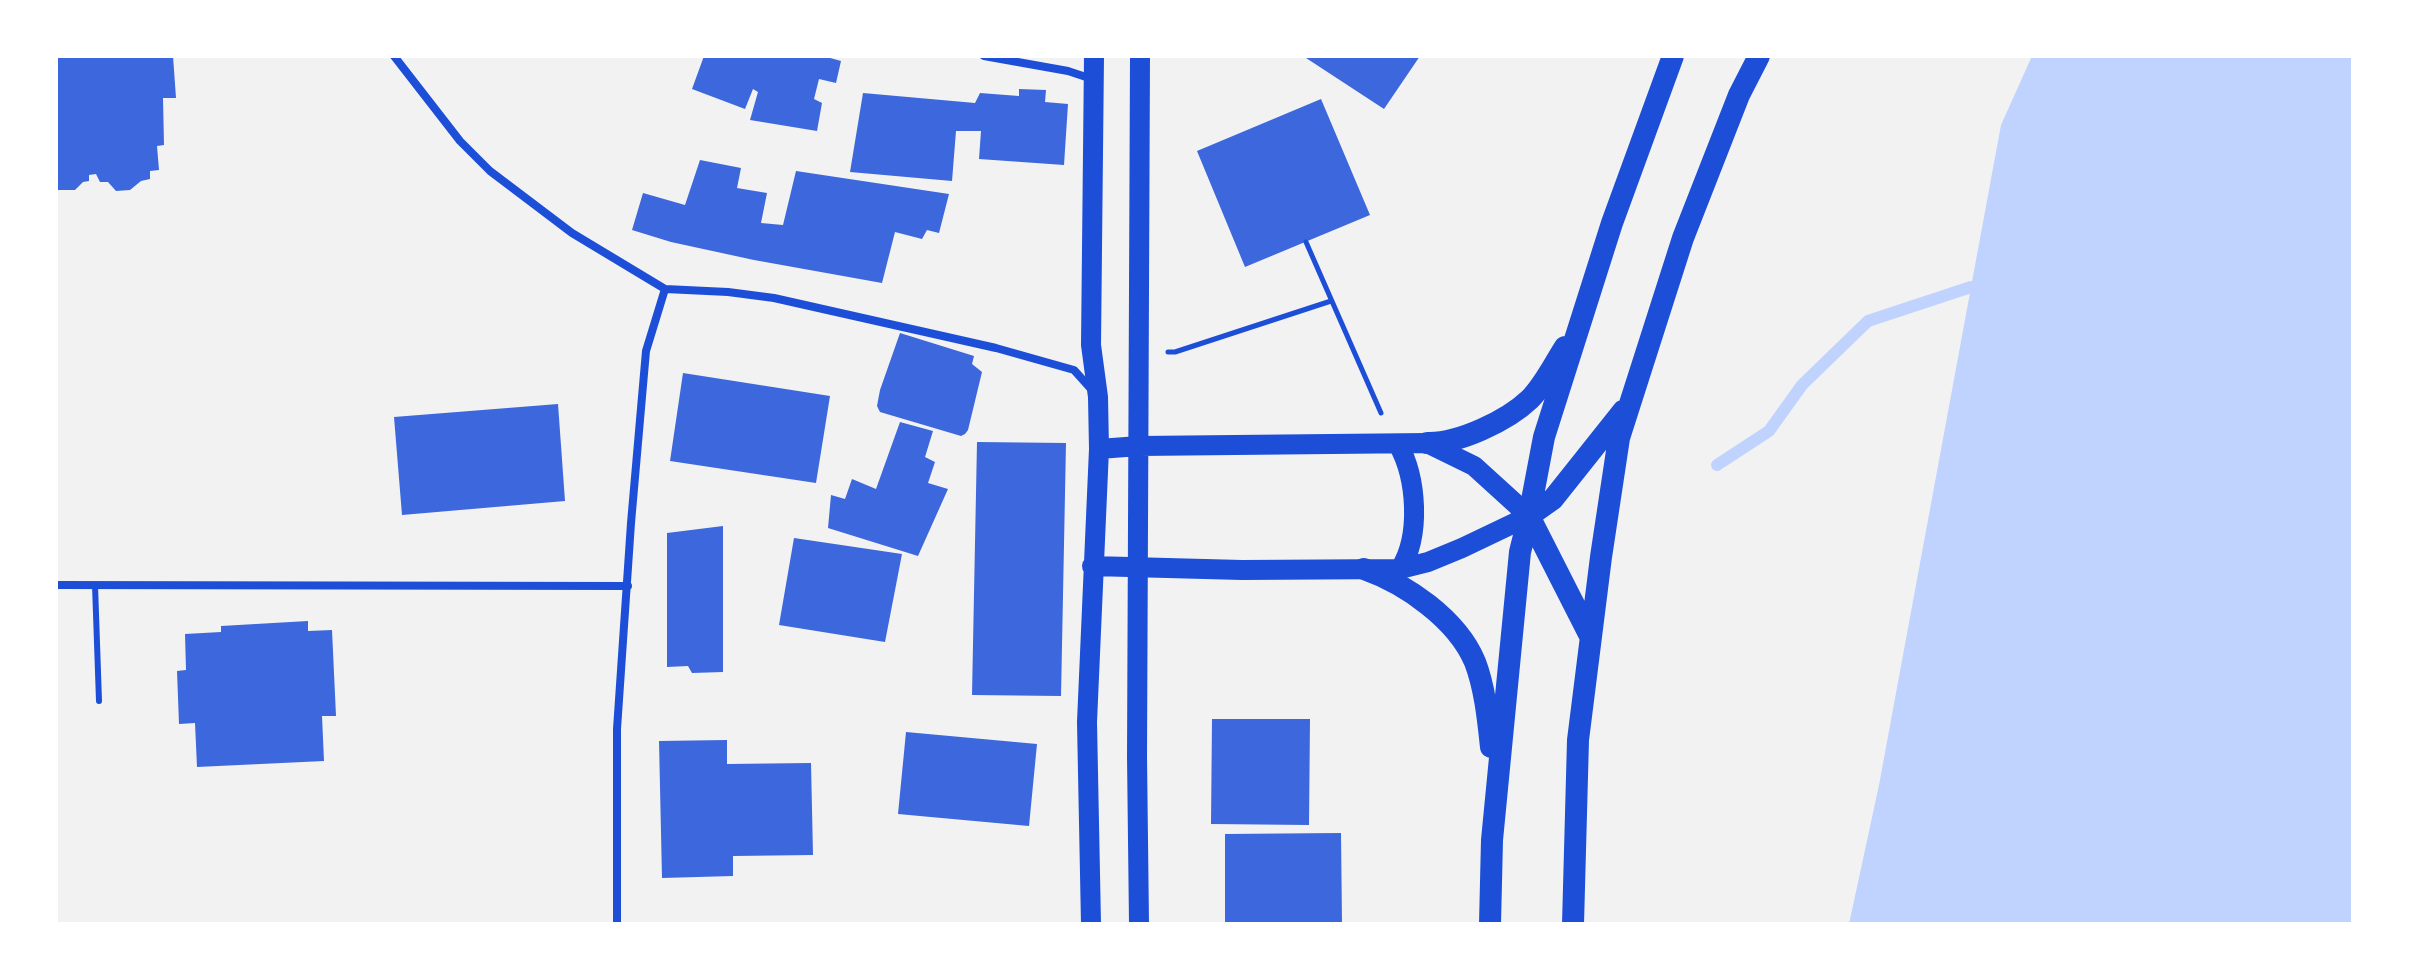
<!DOCTYPE html>
<style>
body{margin:0}
#map{position:relative;width:2409px;height:980px;overflow:hidden;background:#f2f2f2;font-family:Roboto,sans-serif}
canvas{display:block}
.frame{position:absolute;inset:0;border:58px solid #fff;pointer-events:none}
</style>
<div id="map">
<canvas width="2409" height="980"></canvas>
<div class="frame"></div>
</div>
<script>
const context = document.querySelector('canvas').getContext('2d');
context.lineJoin = 'round';
function paint(path, color) {
  context.fillStyle = color;
  context.fill(path, 'evenodd');
}
function trace(path, color, width, dash) {
  context.strokeStyle = color;
  context.lineWidth = width;
  context.lineCap = dash ? 'butt' : 'round';
  context.setLineDash(dash || []);
  context.stroke(path);
}
const water = new Path2D(`
 M 2032,56 L 2353,56 L 2353,924 L 1849,924 L 1879,785 L 2001,125 Z`);
const stream = new Path2D(`
 M 1717,465 L 1769,431 L 1802,385 L 1868,321 L 1971,287`);
const building = new Path2D(`
 M 56,56 L 173,56 L 176,98 L 163,98 L 164,145 L 157,146 L 159,170 L 150,171 L 150,179 L 141,181 L 130,190 L 116,191 L 108,182 L 100,182 L 96,174 L 89,175 L 89,181 L 83,182 L 75,190 L 56,190 Z
 M 704,56 L 823,56 L 841,61 L 836,83 L 819,79 L 814,99 L 822,103 L 817,131 L 750,120 L 758,92 L 753,89 L 745,109 L 692,89 Z
 M 1303,56 L 1420,56 L 1384,109 Z
 M 1019,89 L 1046,90 L 1045,102 L 1068,104 L 1064,165 L 979,159 L 981,131 L 956,131 L 952,181 L 850,172 L 863,93 L 975,103 L 980,93 L 1019,96 Z
 M 1321,99 L 1370,215 L 1245,267 L 1197,151 Z
 M 700,160 L 741,168 L 737,188 L 767,193 L 761,223 L 783,225 L 796,171 L 949,194 L 939,233 L 927,230 L 922,239 L 895,232 L 882,283 L 754,260 L 671,242 L 632,230 L 643,193 L 685,205 Z
 M 900,333 L 974,356 L 972,364 L 982,372 L 968,430 L 965,434 L 961,436 L 880,412 L 877,406 L 880,390 Z
 M 683,373 L 830,396 L 816,483 L 670,461 Z
 M 558,404 L 565,501 L 402,515 L 394,417 Z
 M 900,422 L 933,431 L 925,457 L 935,462 L 928,483 L 948,489 L 918,556 L 828,528 L 831,495 L 845,499 L 852,479 L 876,489 Z
 M 977,442 L 1066,443 L 1061,696 L 972,695 Z
 M 723,526 L 723,672 L 692,673 L 688,666 L 667,667 L 667,533 Z
 M 794,538 L 902,554 L 885,642 L 779,625 Z
 M 308,621 L 308,631 L 332,630 L 336,716 L 322,716 L 324,761 L 197,767 L 195,723 L 179,724 L 177,671 L 186,670 L 185,634 L 221,632 L 221,626 Z
 M 1212,719 L 1310,719 L 1309,825 L 1211,824 Z
 M 906,732 L 1037,744 L 1029,826 L 898,814 Z
 M 727,740 L 727,764 L 811,763 L 813,855 L 733,856 L 733,876 L 662,878 L 659,741 Z
 M 1341,833 L 1342,924 L 1225,924 L 1225,834 Z`);
const path = new Path2D(`
 M 1306,242 L 1381,413
 M 1168,352 L 1175,352 L 1331,301`);
const service = new Path2D(`
 M 95,585 L 99,701`);
const minor = new Path2D(`
 M 394,56 L 460,141 L 490,171 L 572,233 L 665,289 L 728,292 L 774,298 L 996,348 L 1074,370 L 1092,390
 M 984,56 L 1068,71 L 1092,79
 M 56,585 L 628,586
 M 617,924 L 617,729 L 631,523 L 646,351 L 665,289`);
const primary = new Path2D(`
 M 1398,444 C 1417,478 1421,536 1400,569
 M 1092,566 L 1242,570 L 1400,569 L 1428,562 L 1462,548 L 1529,516 L 1474,466 L 1427,443 L 1139,446 L 1099,449
 M 1091,924 L 1087,722 L 1099,449 L 1098,397 L 1091,345 L 1094,56
 M 1139,924 L 1137,756 L 1140,56`);
const trunk = new Path2D(`
 M 1427,443 C 1458,444 1507,421 1530,399 C 1544,385 1554,364 1565,347
 M 1529,516 L 1553,499 L 1623,411
 M 1529,516 L 1590,636
 M 1364,569 C 1406,584 1457,619 1475,662 C 1485,688 1488,719 1491,747
 M 1490,924 L 1492,840 L 1520,552 L 1529,516 L 1544,437 L 1612,223 L 1673,56
 M 1573,924 L 1578,740 L 1601,557 L 1619,438 L 1683,238 L 1739,95 L 1759,56`);
paint(water, '#bfd3fe');
trace(stream, '#bfd3fe', 12);
paint(building, '#3d67dc');
trace(path, '#1d4ed8', 5);
trace(service, '#1d4ed8', 6);
trace(minor, '#1d4ed8', 8);
trace(primary, '#1d4ed8', 20);
trace(trunk, '#1d4ed8', 22);
</script>
